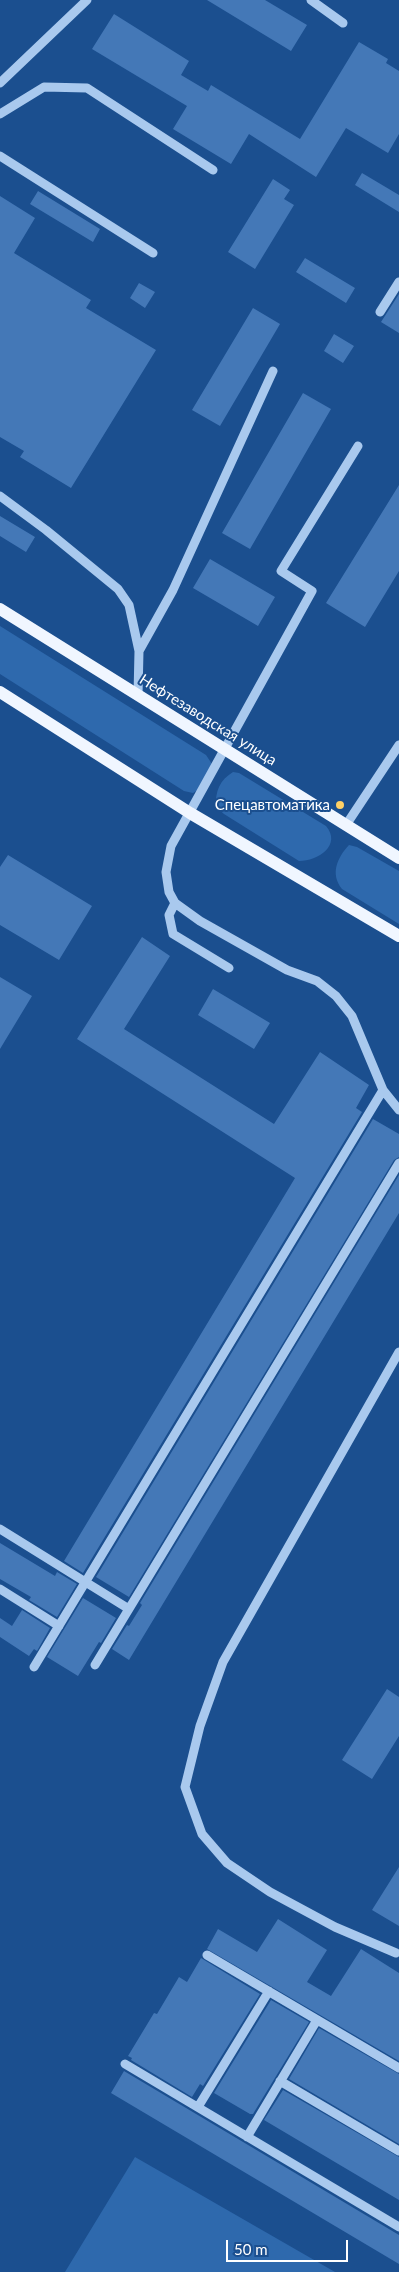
<!DOCTYPE html>
<meta charset="utf-8">
<style>
body{margin:0}
#map{position:relative;width:399px;height:2272px;overflow:hidden;background:#1b4f8f;font-family:Lato,sans-serif}
canvas{display:block}
.scale{position:absolute;left:226px;top:2240px;width:122px;height:22px;box-sizing:border-box;border:2px solid #fff;border-top:0;padding-left:6px;font-size:15px;line-height:18px;white-space:nowrap;color:#fff;-webkit-text-stroke:4px #1b4f8f;paint-order:stroke}
</style>
<div id="map">
<canvas width="399" height="2272"></canvas>
<div class="scale">50 m</div>
</div>
<script>
const context = document.querySelector('canvas').getContext('2d');
context.lineJoin = 'round';
function paint(path, color) {
  context.fillStyle = color;
  context.fill(path, 'evenodd');
}
function trace(path, color, width, dash) {
  context.strokeStyle = color;
  context.lineWidth = width;
  context.lineCap = dash ? 'butt' : 'round';
  context.setLineDash(dash || []);
  context.stroke(path);
}
function drawText(font, color, halo, rows, align = 'center') {
  context.font = font + ' Lato,sans-serif';
  context.lineWidth = 4;
  context.setLineDash([]);
  context.textBaseline = 'middle';
  context.strokeStyle = halo;
  context.fillStyle = color;
  for (const [text, x, y, turn = 0] of rows) {
    context.save();
    context.translate(x, y);
    context.rotate((+turn || 0) * Math.PI / 180);
    context.textAlign = isNaN(turn) ? turn : align;
    if (halo) context.strokeText(text, 0, 0);
    context.fillText(text, 0, 0);
    context.restore();
  }
}
const green = new Path2D(`
 M 0,626 L 206,755 L 212,764 L 198,790 L 193,793 L 184,791 L 0,674 Z
 M 233,772 L 239,773 L 326,826 C 342,845 318,861 299,861 L 224,814 L 216,807 C 215,791 220,780 233,772 Z
 M 349,845 L 357,847 L 399,871 L 399,924 L 342,889 C 330,874 337,858 349,845 Z
 M 135,2157 L 335,2272 L 65,2272 Z`);
const building = new Path2D(`
 M 207,0 L 265,0 L 307,25 L 291,51 Z
 M 114,14 L 189,61 L 181,75 L 208,91 L 211,85 L 300,139 L 359,42 L 388,59 L 386,63 L 399,71 L 399,134 L 388,153 L 346,128 L 316,177 L 249,134 L 231,164 L 173,129 L 187,106 L 92,49 Z
 M 362,173 L 399,195 L 399,212 L 355,185 Z
 M 273,179 L 290,190 L 284,199 L 294,205 L 255,269 L 228,252 Z
 M 38,191 L 100,229 L 93,242 L 30,204 Z
 M 0,196 L 35,218 L 14,253 L 91,300 L 86,308 L 156,350 L 71,488 L 20,457 L 24,451 L 0,437 Z
 M 305,258 L 355,288 L 346,303 L 296,272 Z
 M 139,283 L 155,292 L 145,308 L 130,298 Z
 M 399,294 L 399,333 L 381,322 Z
 M 253,308 L 280,324 L 220,426 L 192,410 Z
 M 334,334 L 354,346 L 343,363 L 324,351 Z
 M 303,393 L 331,409 L 250,549 L 222,533 Z
 M 399,485 L 399,571 L 365,627 L 326,603 Z
 M 0,516 L 35,537 L 26,552 L 0,536 Z
 M 210,559 L 275,597 L 258,626 L 193,588 Z
 M 8,855 L 92,906 L 59,960 L 0,925 L 0,867 Z
 M 142,937 L 170,956 L 124,1029 L 274,1124 L 320,1052 L 369,1085 L 356,1108 L 362,1112 L 83,1573 L 64,1561 L 295,1178 L 77,1039 Z
 M 0,977 L 32,996 L 0,1049 Z
 M 213,989 L 270,1023 L 254,1049 L 198,1015 Z
 M 373,1119 L 399,1134 L 399,1157 L 394,1160 L 129,1597 L 96,1577 Z
 M 399,1175 L 399,1213 L 129,1660 L 112,1649 L 127,1625 L 129,1626 L 142,1605 L 140,1603 Z
 M 0,1543 L 55,1576 L 57,1572 L 77,1584 L 57,1617 L 29,1600 L 31,1597 L 0,1579 Z
 M 83,1598 L 116,1618 L 101,1643 L 99,1642 L 78,1676 L 47,1657 Z
 M 22,1610 L 50,1628 L 37,1651 L 34,1649 L 29,1656 L 0,1637 L 0,1618 L 12,1626 Z
 M 387,1689 L 399,1697 L 399,1736 L 372,1779 L 342,1760 Z
 M 399,1867 L 399,1926 L 372,1910 Z
 M 278,1919 L 327,1950 L 307,1982 L 331,1996 L 361,1949 L 399,1973 L 399,2061 L 207,1949 L 218,1929 L 257,1952 Z
 M 201,1958 L 260,1994 L 203,2086 L 200,2084 L 192,2097 L 131,2060 L 132,2058 L 128,2056 L 154,2013 L 157,2014 L 179,1977 L 187,1982 Z
 M 271,2000 L 309,2022 L 253,2114 L 250,2114 L 214,2093 Z
 M 319,2028 L 399,2074 L 399,2144 L 289,2079 Z
 M 124,2071 L 399,2235 L 399,2264 L 111,2093 Z
 M 283,2090 L 399,2157 L 399,2200 L 264,2120 Z`);
const minor = new Path2D(`
 M 311,0 L 343,23
 M 0,83 L 87,0
 M 0,114 L 44,87 L 87,88 L 213,170
 M 0,156 L 153,253
 M 380,312 L 399,282
 M 358,446 L 281,571 L 312,591 L 171,846 L 166,872 L 169,892 L 175,903 L 200,921 L 287,970 L 317,981 L 336,996 L 352,1016 L 383,1090 L 399,1110
 M 0,496 L 46,530 L 118,589 L 129,605 L 139,651 L 138,695
 M 139,651 L 173,590 L 273,371
 M 346,825 L 399,745
 M 175,903 L 169,915 L 173,934 L 229,968
 M 0,1529 L 129,1609
 M 0,1589 L 59,1626
 M 95,1665 L 399,1163
 M 34,1667 L 383,1090
 M 396,1953 L 335,1927 L 270,1892 L 227,1863 L 202,1834 L 185,1787 L 200,1726 L 223,1662 L 399,1352
 M 207,1955 L 399,2068
 M 125,2064 L 399,2227
 M 280,2081 L 399,2151
 M 198,2107 L 269,1991
 M 247,2137 L 317,2020`);
const major = new Path2D(`
 M 0,609 L 399,858
 M 0,692 L 190,813 L 399,936`);
const markers = [
 [340,805,5,"#ffd166"]
];
const streetNames = [
 ["Нефтезаводская улица",208,720,32]
];
const poiNames = [
 ["Спецавтоматика",330,805]
];
paint(green, '#2e69ad');
paint(building, '#4478b7');
trace(minor, '#a9c9ee', 9);
trace(major, '#f0f6ff', 12);
for (const [x, y, r, color] of markers) {
  const dot = new Path2D();
  dot.arc(x, y, r, 0, 2 * Math.PI);
  context.fillStyle = color;
  context.fill(dot);
  trace(dot, '#1b4f8f', 2);
}
drawText('15px', '#fff', '#1b4f8f', streetNames);
drawText('15px', '#fff', '#1b4f8f', poiNames, 'right');
</script>
